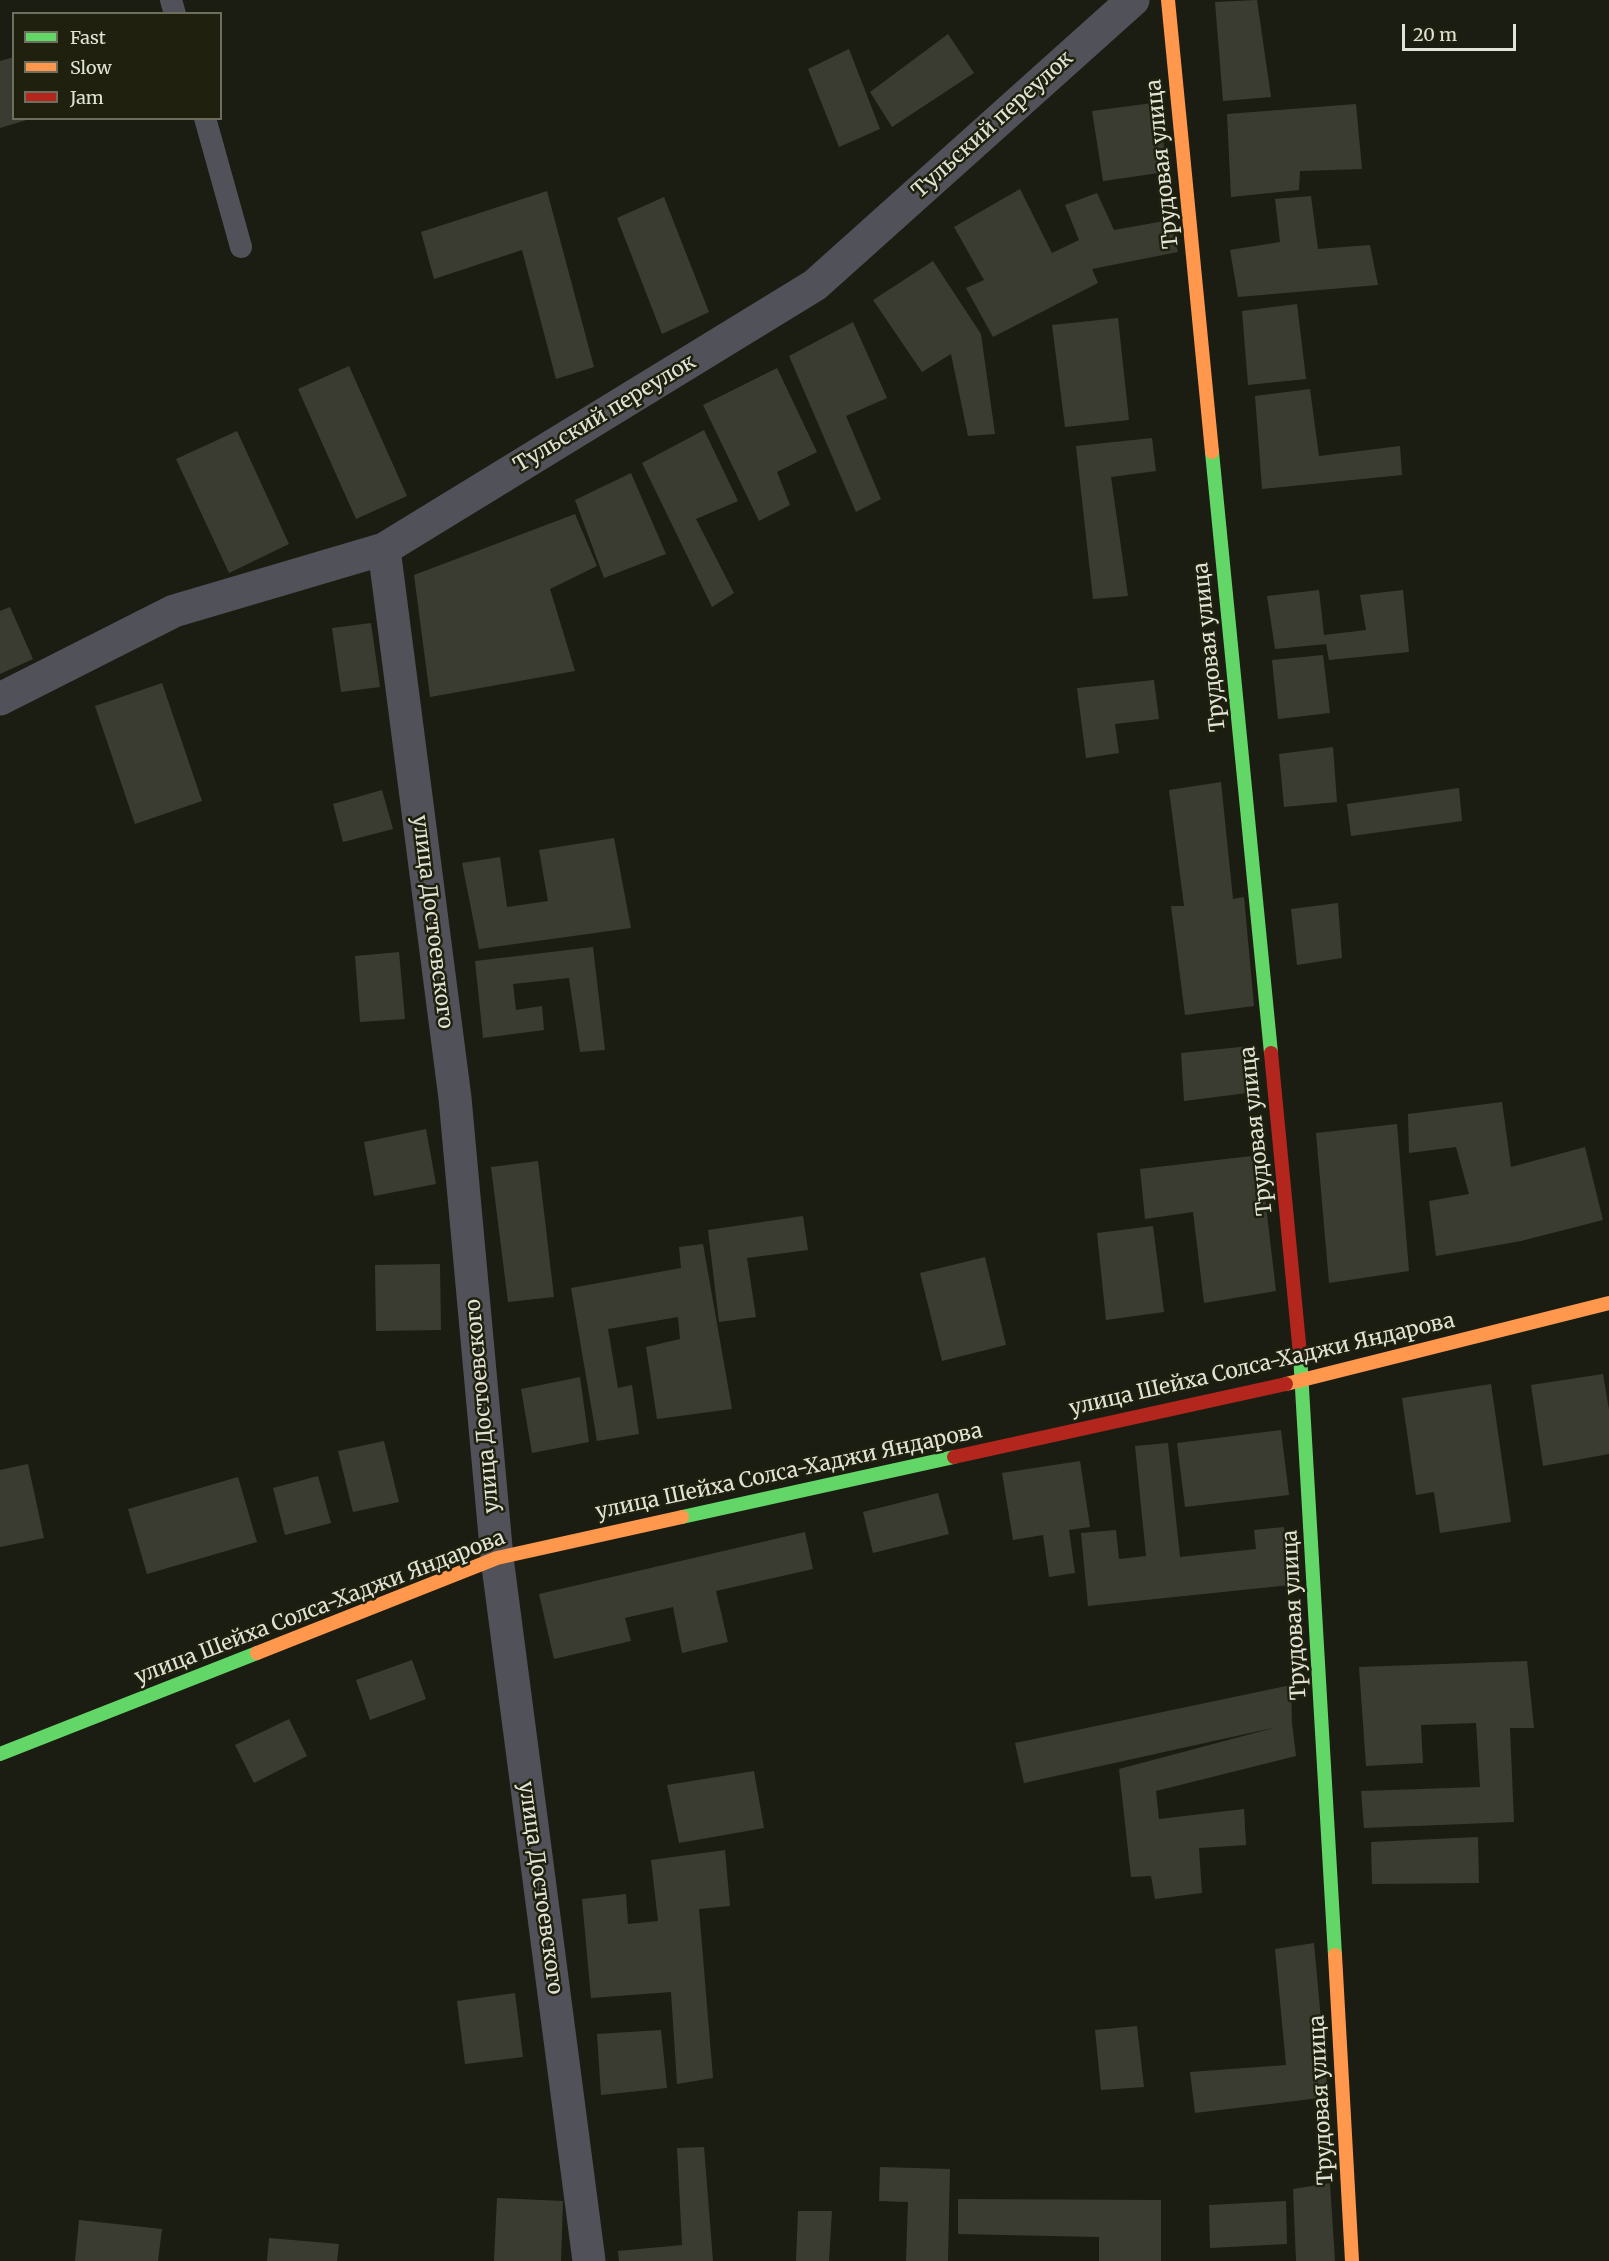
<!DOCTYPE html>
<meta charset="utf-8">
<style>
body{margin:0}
#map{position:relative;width:1609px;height:2261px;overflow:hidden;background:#1c1d12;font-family:Merriweather,serif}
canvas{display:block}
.legend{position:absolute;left:12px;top:12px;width:210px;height:108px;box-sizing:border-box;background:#1f210e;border:2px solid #6d6f5e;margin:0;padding:8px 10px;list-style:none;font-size:18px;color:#e1e3d6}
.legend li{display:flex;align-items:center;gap:12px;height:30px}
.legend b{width:30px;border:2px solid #6d6f5e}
.scale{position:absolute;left:1402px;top:24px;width:114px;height:27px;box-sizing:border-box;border:3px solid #e1e3d6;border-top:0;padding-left:8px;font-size:18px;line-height:21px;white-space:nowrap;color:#e1e3d6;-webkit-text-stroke:4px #1f210e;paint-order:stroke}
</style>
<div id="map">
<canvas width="1609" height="2261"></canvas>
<ul class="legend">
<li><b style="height:8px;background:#63d668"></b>Fast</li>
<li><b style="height:8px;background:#ff974d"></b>Slow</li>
<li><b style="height:8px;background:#b3261e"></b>Jam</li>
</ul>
<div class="scale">20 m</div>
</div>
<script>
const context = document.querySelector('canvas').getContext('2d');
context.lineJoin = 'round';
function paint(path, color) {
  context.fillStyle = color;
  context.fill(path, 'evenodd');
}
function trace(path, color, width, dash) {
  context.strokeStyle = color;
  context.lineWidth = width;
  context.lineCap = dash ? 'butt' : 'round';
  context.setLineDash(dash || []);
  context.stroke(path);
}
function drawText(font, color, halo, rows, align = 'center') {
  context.font = font + ' Merriweather,serif';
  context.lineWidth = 5;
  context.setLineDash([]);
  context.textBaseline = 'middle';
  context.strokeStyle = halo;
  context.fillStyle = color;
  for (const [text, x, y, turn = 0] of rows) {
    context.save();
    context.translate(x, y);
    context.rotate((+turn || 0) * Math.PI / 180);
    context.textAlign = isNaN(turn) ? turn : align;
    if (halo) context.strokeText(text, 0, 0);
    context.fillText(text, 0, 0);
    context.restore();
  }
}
const building = new Path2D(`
 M 1257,0 L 1271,97 L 1223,101 L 1215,2 Z
 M 948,34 L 974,73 L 892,127 L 870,92 Z
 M 849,49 L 880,129 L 839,147 L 808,69 Z
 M 14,57 L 14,118 L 30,119 L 0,128 L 0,61 Z
 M 1160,102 L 1166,172 L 1103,181 L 1092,111 Z
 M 1356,104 L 1362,169 L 1300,171 L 1299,190 L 1231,197 L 1227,114 Z
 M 1020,189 L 1052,253 L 1079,240 L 1065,205 L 1097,193 L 1114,230 L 1170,220 L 1178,252 L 1092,269 L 1098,283 L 993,337 L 966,288 L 984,280 L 954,227 Z
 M 547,191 L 594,367 L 556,379 L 522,250 L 434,279 L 421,232 Z
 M 1311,196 L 1318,249 L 1370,245 L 1378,285 L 1238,297 L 1230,250 L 1280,242 L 1275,199 Z
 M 664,197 L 709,312 L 662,334 L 617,218 Z
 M 933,261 L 981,334 L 995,434 L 968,436 L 951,354 L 922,372 L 873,300 Z
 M 1297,304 L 1306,379 L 1248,385 L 1242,311 Z
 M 1118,318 L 1129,420 L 1065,427 L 1052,325 Z
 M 853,322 L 887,398 L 846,416 L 881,499 L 856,512 L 789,356 Z
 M 349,366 L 407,496 L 356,519 L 298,389 Z
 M 777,368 L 817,452 L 777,472 L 790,505 L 759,521 L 703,405 Z
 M 1310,389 L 1319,456 L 1400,446 L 1402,475 L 1262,489 L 1255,396 Z
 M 704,430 L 738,501 L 696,519 L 734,593 L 712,607 L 642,463 Z
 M 237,431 L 289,544 L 229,573 L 176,459 Z
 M 1152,438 L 1156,471 L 1111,477 L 1128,596 L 1093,599 L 1076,446 Z
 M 631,473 L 666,554 L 604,578 L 575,500 Z
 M 575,514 L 597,566 L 550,589 L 575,671 L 430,697 L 414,575 Z
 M 1319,590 L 1324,635 L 1366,630 L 1360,595 L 1403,590 L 1409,652 L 1329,660 L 1326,644 L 1275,649 L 1267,596 Z
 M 10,607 L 33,659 L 0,674 L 0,611 Z
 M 371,623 L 380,687 L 341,692 L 332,628 Z
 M 1323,655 L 1330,713 L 1278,719 L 1272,660 Z
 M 1154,680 L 1159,719 L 1115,724 L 1119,753 L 1086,758 L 1077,688 Z
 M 162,683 L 202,801 L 135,824 L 95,706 Z
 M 1333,747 L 1337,802 L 1284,807 L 1279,754 Z
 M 1221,782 L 1233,899 L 1244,897 L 1254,1006 L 1185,1015 L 1171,906 L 1184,906 L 1169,790 Z
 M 1459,788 L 1462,821 L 1351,836 L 1347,804 Z
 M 382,790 L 393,829 L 343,842 L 333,804 Z
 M 614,838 L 631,928 L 479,949 L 462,863 L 500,857 L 507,907 L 548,901 L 539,850 Z
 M 1338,903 L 1342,958 L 1297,965 L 1291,909 Z
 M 593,947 L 605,1050 L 580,1052 L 569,978 L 513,984 L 516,1010 L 542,1006 L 544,1030 L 483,1038 L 475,961 Z
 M 399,952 L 405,1019 L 360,1022 L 355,956 Z
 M 1250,1046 L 1255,1092 L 1184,1101 L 1181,1053 Z
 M 1502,1102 L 1511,1167 L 1585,1147 L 1603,1220 L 1521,1241 L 1436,1256 L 1429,1201 L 1469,1194 L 1456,1147 L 1409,1153 L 1408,1114 Z
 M 1397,1124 L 1409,1271 L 1329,1283 L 1316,1133 Z
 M 426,1129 L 436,1184 L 374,1196 L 364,1142 Z
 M 1260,1155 L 1276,1291 L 1204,1303 L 1193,1212 L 1145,1219 L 1140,1169 Z
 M 538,1161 L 554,1297 L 508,1302 L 491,1167 Z
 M 803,1216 L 808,1250 L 747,1258 L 756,1317 L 719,1322 L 708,1230 Z
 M 1153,1226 L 1164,1312 L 1106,1320 L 1097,1233 Z
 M 703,1244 L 732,1409 L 657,1419 L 646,1347 L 680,1339 L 678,1317 L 608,1329 L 618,1388 L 632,1385 L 639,1434 L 597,1441 L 571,1288 L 681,1268 L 679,1247 Z
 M 985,1257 L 1006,1345 L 942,1361 L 920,1273 Z
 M 440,1264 L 441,1330 L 376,1331 L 375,1265 Z
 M 1603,1374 L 1609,1410 L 1609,1454 L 1543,1466 L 1531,1385 Z
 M 580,1377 L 589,1442 L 532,1453 L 521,1389 Z
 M 1491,1384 L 1511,1522 L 1440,1533 L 1434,1492 L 1416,1495 L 1402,1398 Z
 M 1281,1430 L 1289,1495 L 1185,1507 L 1177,1443 Z
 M 384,1441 L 399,1502 L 353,1512 L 338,1451 Z
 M 1168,1443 L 1180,1557 L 1256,1549 L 1254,1530 L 1284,1527 L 1290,1585 L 1088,1606 L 1081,1533 L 1116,1530 L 1119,1559 L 1146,1556 L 1135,1446 Z
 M 1080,1461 L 1090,1527 L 1069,1530 L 1075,1573 L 1049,1577 L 1043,1535 L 1013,1540 L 1002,1473 Z
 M 28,1464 L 44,1538 L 0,1547 L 0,1470 Z
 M 318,1476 L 331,1523 L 285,1535 L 273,1488 Z
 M 238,1477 L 257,1542 L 147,1574 L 128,1509 Z
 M 938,1493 L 949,1534 L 873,1553 L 863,1512 Z
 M 805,1532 L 813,1569 L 716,1591 L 728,1642 L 682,1653 L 673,1607 L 625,1618 L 631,1641 L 554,1659 L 539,1594 Z
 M 412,1660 L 426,1699 L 370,1720 L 356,1680 Z
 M 1527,1661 L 1534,1728 L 1510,1728 L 1514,1822 L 1364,1828 L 1361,1791 L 1480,1787 L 1476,1723 L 1421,1725 L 1423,1763 L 1366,1766 L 1359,1667 Z
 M 1291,1685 L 1292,1723 L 1296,1756 L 1156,1791 L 1159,1819 L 1244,1809 L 1246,1845 L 1199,1848 L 1202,1893 L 1155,1899 L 1151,1876 L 1131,1877 L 1119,1769 L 1277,1727 L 1024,1783 L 1015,1743 Z
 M 289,1719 L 307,1756 L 254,1783 L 235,1745 Z
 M 754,1771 L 764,1828 L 679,1843 L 667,1785 Z
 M 1478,1837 L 1479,1883 L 1372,1884 L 1371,1842 Z
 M 725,1850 L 730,1906 L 699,1909 L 713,2078 L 677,2084 L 671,1992 L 591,1998 L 582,1899 L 626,1894 L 628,1924 L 658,1921 L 651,1860 Z
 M 1314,1943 L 1328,2097 L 1195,2113 L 1190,2072 L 1286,2065 L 1275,1949 Z
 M 515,1993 L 523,2057 L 465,2064 L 457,2001 Z
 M 1137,2026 L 1144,2087 L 1101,2090 L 1095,2030 Z
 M 661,2030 L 667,2088 L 601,2095 L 597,2034 Z
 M 704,2147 L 713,2261 L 619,2261 L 618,2251 L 682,2245 L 677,2148 Z
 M 880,2167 L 950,2169 L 948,2261 L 906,2261 L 908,2202 L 879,2201 Z
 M 1330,2183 L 1335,2261 L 1296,2261 L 1293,2189 Z
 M 497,2198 L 563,2201 L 561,2261 L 494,2261 Z
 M 958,2199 L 1161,2200 L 1161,2261 L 1099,2261 L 1099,2237 L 958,2234 Z
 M 1286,2201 L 1287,2244 L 1210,2248 L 1209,2205 Z
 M 798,2211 L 832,2211 L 829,2261 L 796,2261 Z
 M 79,2220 L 162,2229 L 158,2261 L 75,2261 Z
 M 269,2238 L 339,2244 L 337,2261 L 267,2261 Z`);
const lane = new Path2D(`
 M 171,0 L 175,14
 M 205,118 L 241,247`);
const street = new Path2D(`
 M 384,549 L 455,1098 L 497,1558 L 589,2261
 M 0,699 L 174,611 L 384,549 L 815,285 L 1133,0`);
const fast = new Path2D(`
 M 1212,452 L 1271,1053
 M 1300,1354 L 1335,1955
 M 682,1517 L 954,1457
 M 0,1754 L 257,1653`);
const slow = new Path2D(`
 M 1168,0 L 1212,452
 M 1286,1384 L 1609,1303
 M 257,1653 L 497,1558 L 682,1517
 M 1335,1955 L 1352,2261`);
const jam = new Path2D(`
 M 1271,1053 L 1300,1354
 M 954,1457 L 1286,1384`);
const streetNames = [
 ["Тульский переулок",993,125,-42],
 ["Трудовая улица",1163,164,-96],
 ["Тульский переулок",605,414,-31],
 ["Трудовая улица",1210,647,-96],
 ["улица Достоевского",432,922,83],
 ["Трудовая улица",1257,1131,-96],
 ["улица Шейха Солса-Хаджи Яндарова",1262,1365,-13],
 ["улица Достоевского",483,1406,-95],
 ["улица Шейха Солса-Хаджи Яндарова",789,1472,-12],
 ["улица Шейха Солса-Хаджи Яндарова",320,1608,-21],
 ["Трудовая улица",1295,1615,-93],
 ["улица Достоевского",540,1888,82],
 ["Трудовая улица",1322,2100,-93]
];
paint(building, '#3a3c32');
trace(lane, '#515259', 22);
trace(street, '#515259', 33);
trace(fast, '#63d668', 14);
trace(slow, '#ff974d', 14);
trace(jam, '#b3261e', 14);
drawText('21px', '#e1e3d6', '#1f210e', streetNames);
</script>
